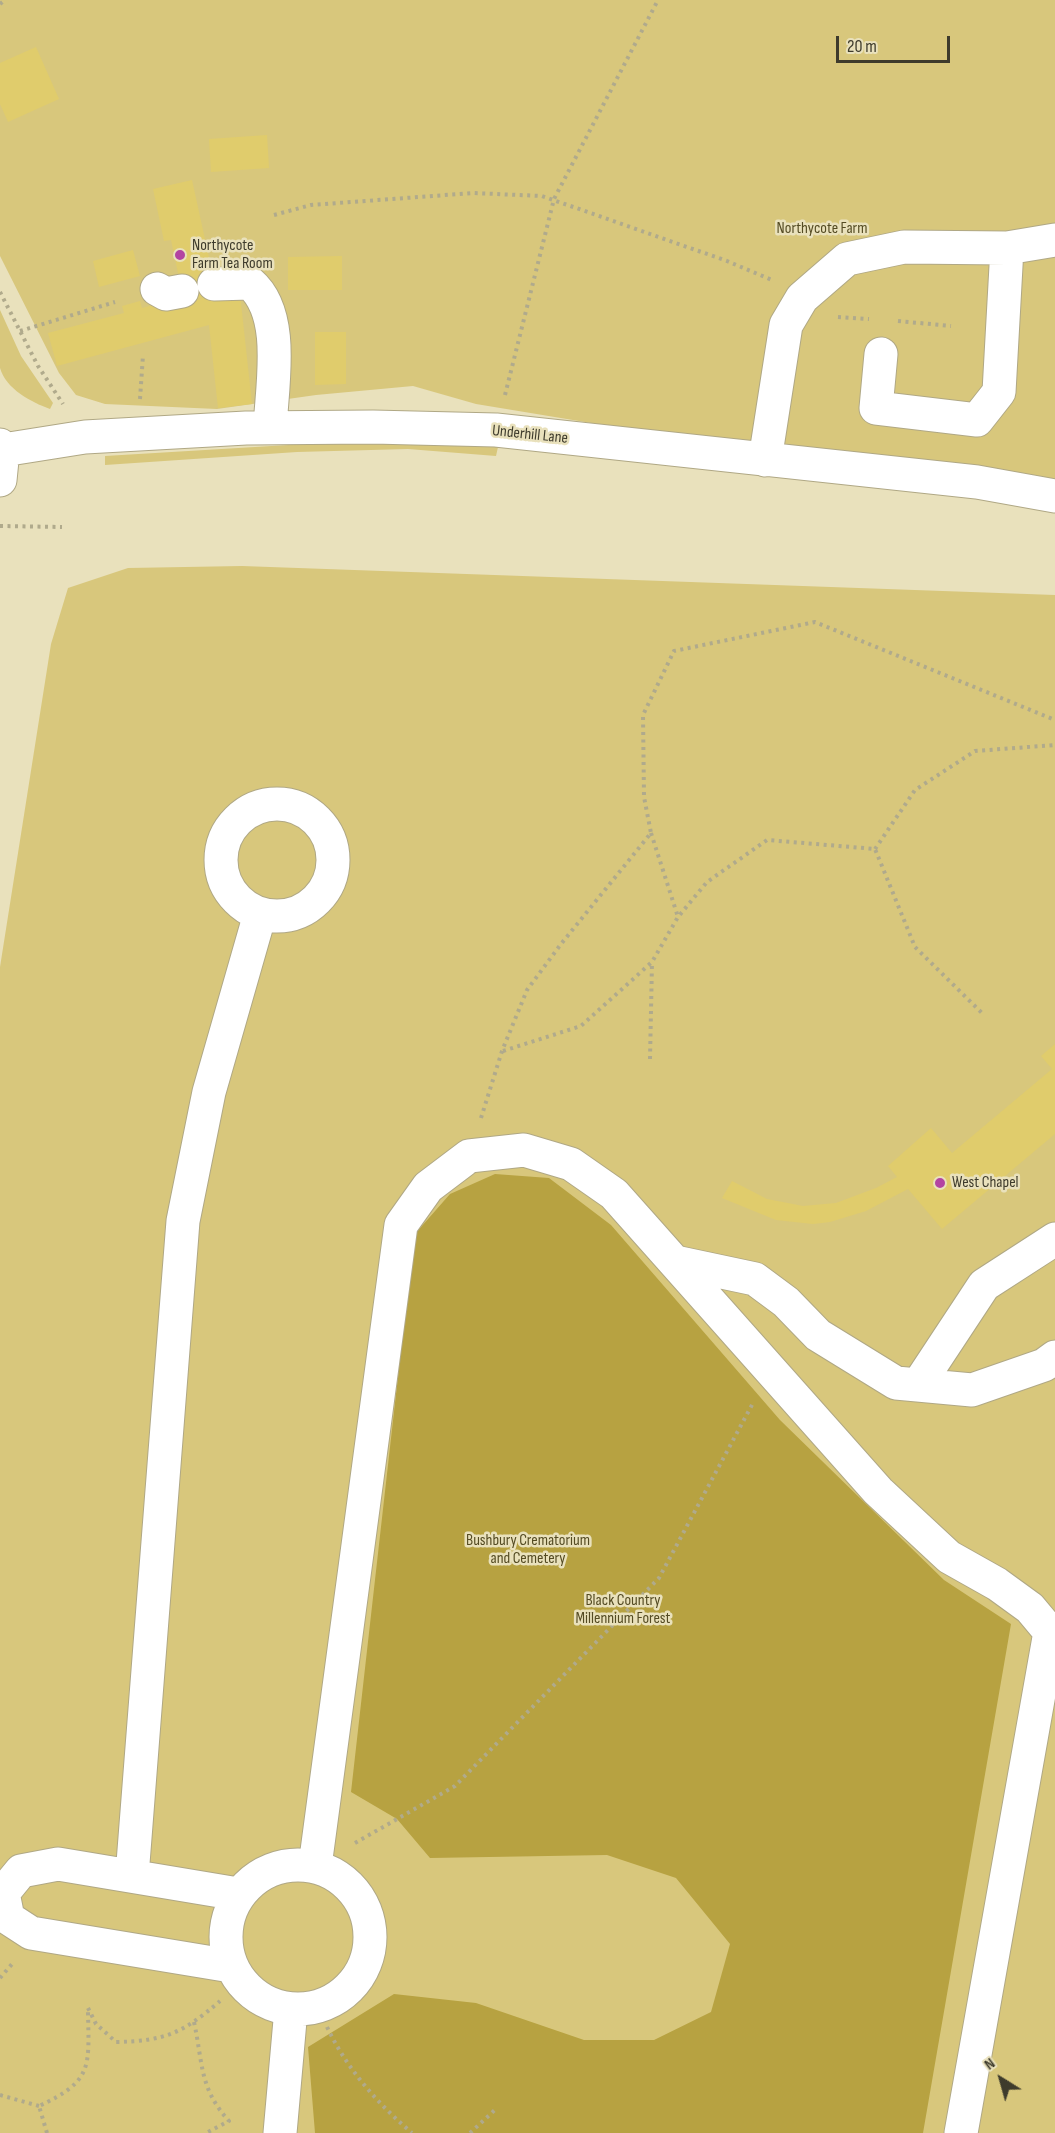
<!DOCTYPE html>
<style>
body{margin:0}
#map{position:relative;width:1055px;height:2133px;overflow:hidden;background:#e9e1bc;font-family:"Sofia Sans Condensed",sans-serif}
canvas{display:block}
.north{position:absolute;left:971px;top:2049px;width:60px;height:60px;-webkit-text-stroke:4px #e9e1bc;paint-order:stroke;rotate:323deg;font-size:16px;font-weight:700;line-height:24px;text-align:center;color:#3e3b2c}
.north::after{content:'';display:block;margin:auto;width:21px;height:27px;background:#3e3b2c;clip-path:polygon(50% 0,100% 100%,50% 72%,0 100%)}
.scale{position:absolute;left:836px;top:36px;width:114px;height:27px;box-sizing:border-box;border:3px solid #3e3b2c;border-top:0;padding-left:8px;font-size:18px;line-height:21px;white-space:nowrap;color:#3e3b2c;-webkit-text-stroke:4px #e9e1bc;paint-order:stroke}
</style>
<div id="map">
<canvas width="1055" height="2133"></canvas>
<div class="north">N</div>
<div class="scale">20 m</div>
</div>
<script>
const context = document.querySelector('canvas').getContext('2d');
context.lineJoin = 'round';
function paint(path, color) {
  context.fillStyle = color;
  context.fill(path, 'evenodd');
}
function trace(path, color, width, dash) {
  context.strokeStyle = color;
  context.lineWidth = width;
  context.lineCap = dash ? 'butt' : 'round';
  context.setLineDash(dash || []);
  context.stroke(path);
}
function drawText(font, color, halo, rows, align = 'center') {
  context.font = font + ' "Sofia Sans Condensed",sans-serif';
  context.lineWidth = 5;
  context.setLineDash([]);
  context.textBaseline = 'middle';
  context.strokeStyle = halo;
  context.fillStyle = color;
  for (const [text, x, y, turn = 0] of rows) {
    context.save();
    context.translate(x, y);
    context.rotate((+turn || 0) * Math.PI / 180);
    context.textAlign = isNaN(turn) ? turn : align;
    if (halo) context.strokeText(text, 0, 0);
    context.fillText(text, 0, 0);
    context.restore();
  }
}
const green = new Path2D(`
 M 0,0 L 1055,0 L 1055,487 L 797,457 L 476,404 L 413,386 L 316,395 L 217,409 L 105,404 L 76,395 L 59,373 L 0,256 Z
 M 0,310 L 21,356 L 53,403 L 50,409 C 31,402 6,389 0,368 C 0,353 0,325 0,310 Z
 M 427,442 L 498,447 L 496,456 L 408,449 L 297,452 L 105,465 L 105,456 L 305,444 Z
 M 242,566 L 1055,595 L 1055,2133 L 0,2133 L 0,967 L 51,644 L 68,588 L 128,568 Z`);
const forest = new Path2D(`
 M 495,1174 L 549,1178 L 611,1225 L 780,1420 L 944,1580 L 1011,1624 L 923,2133 L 315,2133 L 308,2047 L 394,1994 L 476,2003 L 584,2040 L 654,2040 L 711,2012 L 730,1944 L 676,1878 L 607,1855 L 430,1858 L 397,1819 L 351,1792 L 414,1235 L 450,1194 Z`);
const building = new Path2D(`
 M 36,47 L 59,99 L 8,122 L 0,104 L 0,63 Z
 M 267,135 L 269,168 L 211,172 L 209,139 Z
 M 192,180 L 217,294 L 184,302 L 185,305 L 205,297 L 240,294 L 252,404 L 218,408 L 209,325 L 57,366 L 48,333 L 124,313 L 122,306 L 140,301 L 142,308 L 183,297 L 171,240 L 164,241 L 153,189 Z
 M 133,250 L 140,276 L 99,287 L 93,261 Z
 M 342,256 L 342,290 L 288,290 L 288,257 Z
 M 315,332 L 346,332 L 346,384 L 315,385 Z
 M 1055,1044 L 1055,1134 L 942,1229 L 908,1189 L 866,1211 L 830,1222 L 813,1224 L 776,1220 L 722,1198 L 732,1181 L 767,1199 L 803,1206 L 836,1203 L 876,1188 L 897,1177 L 888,1166 L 931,1128 L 952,1153 L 1052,1069 L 1041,1056 Z`);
const path = new Path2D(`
 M 0,4 L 5,0
 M 274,215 L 311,205 L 473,193 L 542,196 L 727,261 L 772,280
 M 0,292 L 38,366 L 63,404
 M 838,317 L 869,319
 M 898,321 L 951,326
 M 20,331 L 115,302
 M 505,395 L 554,199 L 658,0
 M 140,399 L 143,355
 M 0,526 L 62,527
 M 651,833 L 678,917
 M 875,849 L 915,790 L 975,751 L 1055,745
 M 503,1051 L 581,1026 L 652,962 L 678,917 L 707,882 L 767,840 L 875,849 L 915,947 L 984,1015
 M 650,1059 L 652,962
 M 481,1118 L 502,1051 L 527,990 L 561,944 L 651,833 L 644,797 L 643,715 L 674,651 L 815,622 L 1055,720
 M 355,1843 L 455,1786 L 659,1578 L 753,1403
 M 0,1978 L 12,1964
 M 88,2008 L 96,2024 L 116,2042 C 165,2041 183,2033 220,2001
 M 194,2022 C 203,2063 199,2088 229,2121 L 206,2133
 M 327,2027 C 347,2069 377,2103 412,2133
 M 0,2095 L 39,2106
 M 47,2133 L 39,2106 C 93,2081 89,2067 88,2012
 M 470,2133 L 497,2108`);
const minor = new Path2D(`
 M 214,284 L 250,283 C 286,314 272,384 270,428
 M 157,289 L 166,294 L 182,291
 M 881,354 L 876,408 L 977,420 L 999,392 L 1007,248
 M 0,445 L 3,450 L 0,480
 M 3,450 L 85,437 L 246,428 L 373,427 L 496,430 L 977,482 L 1055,496
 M 765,460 L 786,325 L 802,298 L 847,259 L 904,247 L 1007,248 L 1055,240
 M221 860a56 56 0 1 1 112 0a56 56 0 1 1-112 0Z
 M 675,1262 L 755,1279 L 786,1302 L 818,1335 L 896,1383 L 972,1390 L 1044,1365 L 1055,1357
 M 918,1385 L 984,1285 L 1055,1239
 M226 1937a72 72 0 1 1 144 0a72 72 0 1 1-144 0Z
 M 315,1866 L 401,1225 L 428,1187 L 469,1156 L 524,1150 L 571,1164 L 614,1194 L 878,1491 L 949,1557 L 997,1584 L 1030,1608 L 1050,1632 L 961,2133
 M 132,1876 L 183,1221 L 209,1092 L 260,914
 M 0,1892 L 3,1893 L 21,1871 L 58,1864 L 238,1894
 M 3,1893 L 8,1918 L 31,1933 L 231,1966
 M 280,2133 L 291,2009`);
const markers = [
 [180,255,6,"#b344a2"],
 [940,1183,6,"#b344a2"]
];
const parkNames = [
 ["Northycote Farm",822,229],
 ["Bushbury Crematorium",528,1541],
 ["and Cemetery",528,1559],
 ["Black Country",623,1601],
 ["Millennium Forest",623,1619]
];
const poiNames = [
 ["Northycote",192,246],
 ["Farm Tea Room",192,264],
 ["West Chapel",952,1183]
];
const streetNames = [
 ["Underhill Lane",530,435,6]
];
paint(green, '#d8c77c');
paint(forest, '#b7a241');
paint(building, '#e0cc6c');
trace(minor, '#b0a885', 35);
trace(path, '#b0aa8c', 4, [3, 4.5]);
trace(minor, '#fff', 33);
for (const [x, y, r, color] of markers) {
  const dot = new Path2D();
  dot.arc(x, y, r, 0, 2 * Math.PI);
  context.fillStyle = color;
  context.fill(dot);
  trace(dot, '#e9e1bc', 2);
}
drawText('16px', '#544b23', '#e9e1bc', parkNames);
drawText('16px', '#3e3b2c', '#e9e1bc', poiNames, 'left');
drawText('16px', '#3e3b2c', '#e9e1bc', streetNames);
</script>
